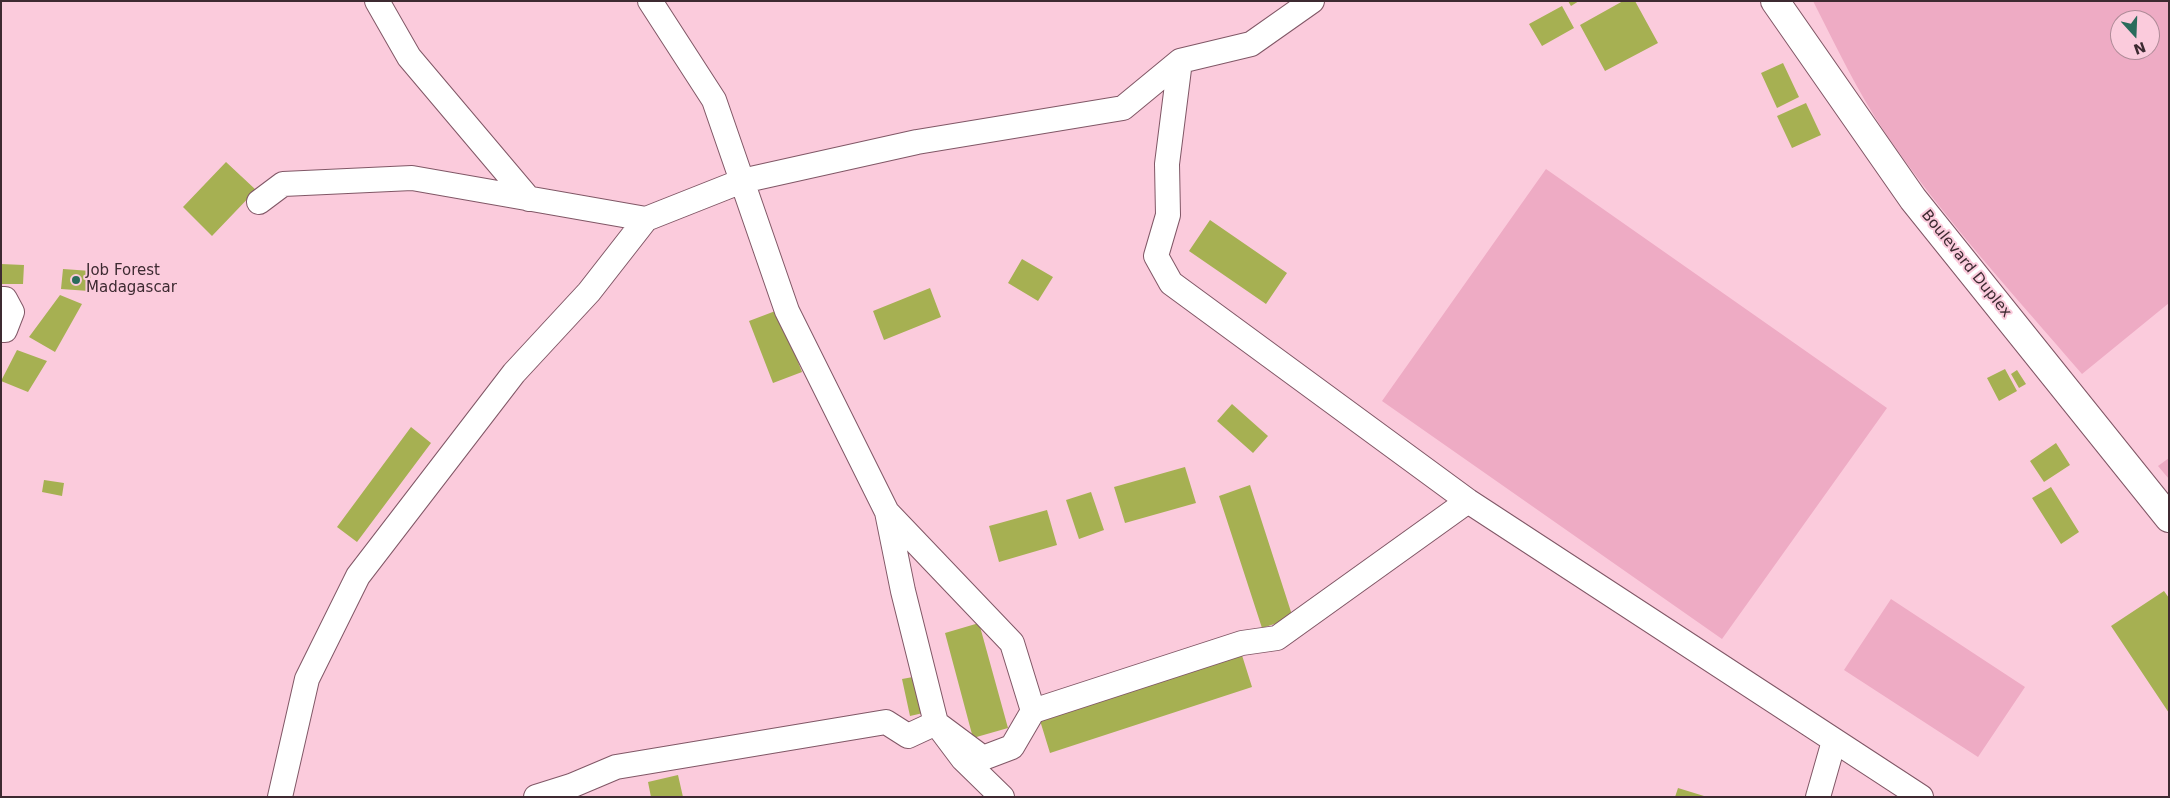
<!DOCTYPE html>
<style>
body{margin:0}
#map{position:relative;width:2170px;height:798px;overflow:hidden;background:#fbcbdc;font-family:"DejaVu Sans",sans-serif}
canvas{display:block}
.frame{position:absolute;inset:0;border:2px solid #3d2a31;pointer-events:none}
.north{position:absolute;left:2110px;top:10px;width:50px;height:50px;box-sizing:border-box;background:#fbcbdc;border:1px solid #af8b98;border-radius:50%;rotate:160deg;font-size:14px;font-weight:700;line-height:20px;text-align:center;color:#3d2a31}
.north::after{content:'';display:block;margin:auto;width:18px;height:22px;background:#2a6c5c;clip-path:polygon(50% 0,100% 100%,50% 72%,0 100%)}
</style>
<div id="map">
<canvas width="2170" height="798"></canvas>
<div class="frame"></div>
<div class="north">N</div>
</div>
<script>
const context = document.querySelector('canvas').getContext('2d');
context.lineJoin = 'round';
function paint(path, color) {
  context.fillStyle = color;
  context.fill(path, 'evenodd');
}
function trace(path, color, width, dash) {
  context.strokeStyle = color;
  context.lineWidth = width;
  context.lineCap = dash ? 'butt' : 'round';
  context.setLineDash(dash || []);
  context.stroke(path);
}
function drawText(font, color, halo, rows, align = 'center') {
  context.font = font + ' "DejaVu Sans",sans-serif';
  context.lineWidth = 4;
  context.setLineDash([]);
  context.textBaseline = 'middle';
  context.strokeStyle = halo;
  context.fillStyle = color;
  for (const [text, x, y, turn = 0] of rows) {
    context.save();
    context.translate(x, y);
    context.rotate((+turn || 0) * Math.PI / 180);
    context.textAlign = isNaN(turn) ? turn : align;
    if (halo) context.strokeText(text, 0, 0);
    context.fillText(text, 0, 0);
    context.restore();
  }
}
const green = new Path2D(`
 M 1813,1 L 2169,1 L 2169,303 L 2082,374 C 2015,296 1944,219 1886,134 C 1858,93 1836,46 1813,1 ZM 2120,20 L 2150,20 L 2150,50 L 2120,50 Z
 M 1546,169 L 1887,408 L 1722,639 L 1382,401 Z
 M 2169,458 L 2169,479 L 2158,466 Z
 M 1891,599 L 2025,687 L 1978,757 L 1844,670 Z`);
const building = new Path2D(`
 M 1568,1 L 1579,1 L 1571,6 Z
 M 1623,1 L 1635,1 L 1658,43 L 1605,71 L 1580,25 Z
 M 1562,6 L 1574,28 L 1542,46 L 1529,24 Z
 M 1783,63 L 1799,97 L 1777,108 L 1761,73 Z
 M 1806,103 L 1821,135 L 1792,148 L 1777,116 Z
 M 226,162 L 256,190 L 212,236 L 183,207 Z
 M 1210,220 L 1287,273 L 1266,304 L 1189,251 Z
 M 1022,259 L 1053,277 L 1038,301 L 1008,283 Z
 M 1,264 L 24,265 L 23,284 L 1,284 Z
 M 63,269 L 91,271 L 89,291 L 61,289 Z
 M 930,288 L 941,317 L 884,340 L 873,311 Z
 M 60,295 L 82,304 L 55,352 L 29,337 Z
 M 778,310 L 802,372 L 773,383 L 749,321 Z
 M 17,350 L 47,361 L 28,392 L 1,381 Z
 M 2005,369 L 2017,391 L 1999,401 L 1987,378 Z
 M 2017,370 L 2026,384 L 2019,388 L 2011,374 Z
 M 1232,404 L 1268,436 L 1253,453 L 1217,421 Z
 M 411,427 L 431,443 L 357,542 L 337,527 Z
 M 2056,443 L 2070,465 L 2044,482 L 2030,461 Z
 M 1185,467 L 1196,503 L 1125,523 L 1114,487 Z
 M 44,480 L 64,483 L 62,496 L 42,492 Z
 M 1250,485 L 1293,618 L 1262,628 L 1219,496 Z
 M 2051,487 L 2079,532 L 2061,544 L 2032,498 Z
 M 1091,492 L 1104,530 L 1079,539 L 1066,500 Z
 M 1047,510 L 1057,545 L 999,562 L 989,526 Z
 M 2164,591 L 2169,598 L 2169,713 L 2111,626 Z
 M 979,623 L 1008,728 L 973,738 L 945,633 Z
 M 1240,649 L 1252,687 L 1050,753 L 1038,714 Z
 M 924,675 L 932,711 L 910,716 L 902,679 Z
 M 678,775 L 683,797 L 651,797 L 648,782 Z
 M 1678,788 L 1704,796 L 1704,797 L 1675,797 Z`);
const minor = new Path2D(`
 M 377,1 L 409,57 L 529,199
 M 650,1 L 714,100 L 787,311 L 887,512 L 903,591 L 936,723 L 963,759 L 1002,797
 M 1180,61 L 1167,164 L 1168,215 L 1156,256 L 1171,283 L 1468,501 L 1921,797
 M 259,202 L 283,184 L 412,178 L 646,219 L 742,181 L 917,142 L 1123,108 L 1180,61 L 1251,44 L 1312,1
 M 1,299 L 5,299 L 12,312 L 5,330 L 1,330
 M 887,512 L 1012,643 L 1033,711
 M 280,797 L 307,679 L 358,576 L 514,373 L 589,292 L 646,219
 M 536,797 L 571,786 L 616,767 L 886,722 L 908,736 L 936,723 L 983,758 L 1012,747 L 1033,711 L 1242,643 L 1277,638 L 1468,501
 M 1818,797 L 1834,741`);
const secondary = new Path2D(`
 M 1775,1 L 1913,199 L 2169,518`);
const markers = [
 [76,280,5,"#2a6c5c"]
];
const streetNames = [
 ["Boulevard Duplex",1966,264,51]
];
const poiNames = [
 ["Job Forest",86,271],
 ["Madagascar",86,288]
];
paint(green, '#eeabc4');
paint(building, '#a6b052');
trace(minor, '#805766', 26);
trace(secondary, '#805766', 30);
trace(minor, '#fff', 24);
trace(secondary, '#fff', 28);
for (const [x, y, r, color] of markers) {
  const dot = new Path2D();
  dot.arc(x, y, r, 0, 2 * Math.PI);
  context.fillStyle = color;
  context.fill(dot);
  trace(dot, '#fbcbdc', 2);
}
drawText('15px', '#3d2a31', '#fbcbdc', streetNames);
drawText('15px', '#3d2a31', '#fbcbdc', poiNames, 'left');
</script>
